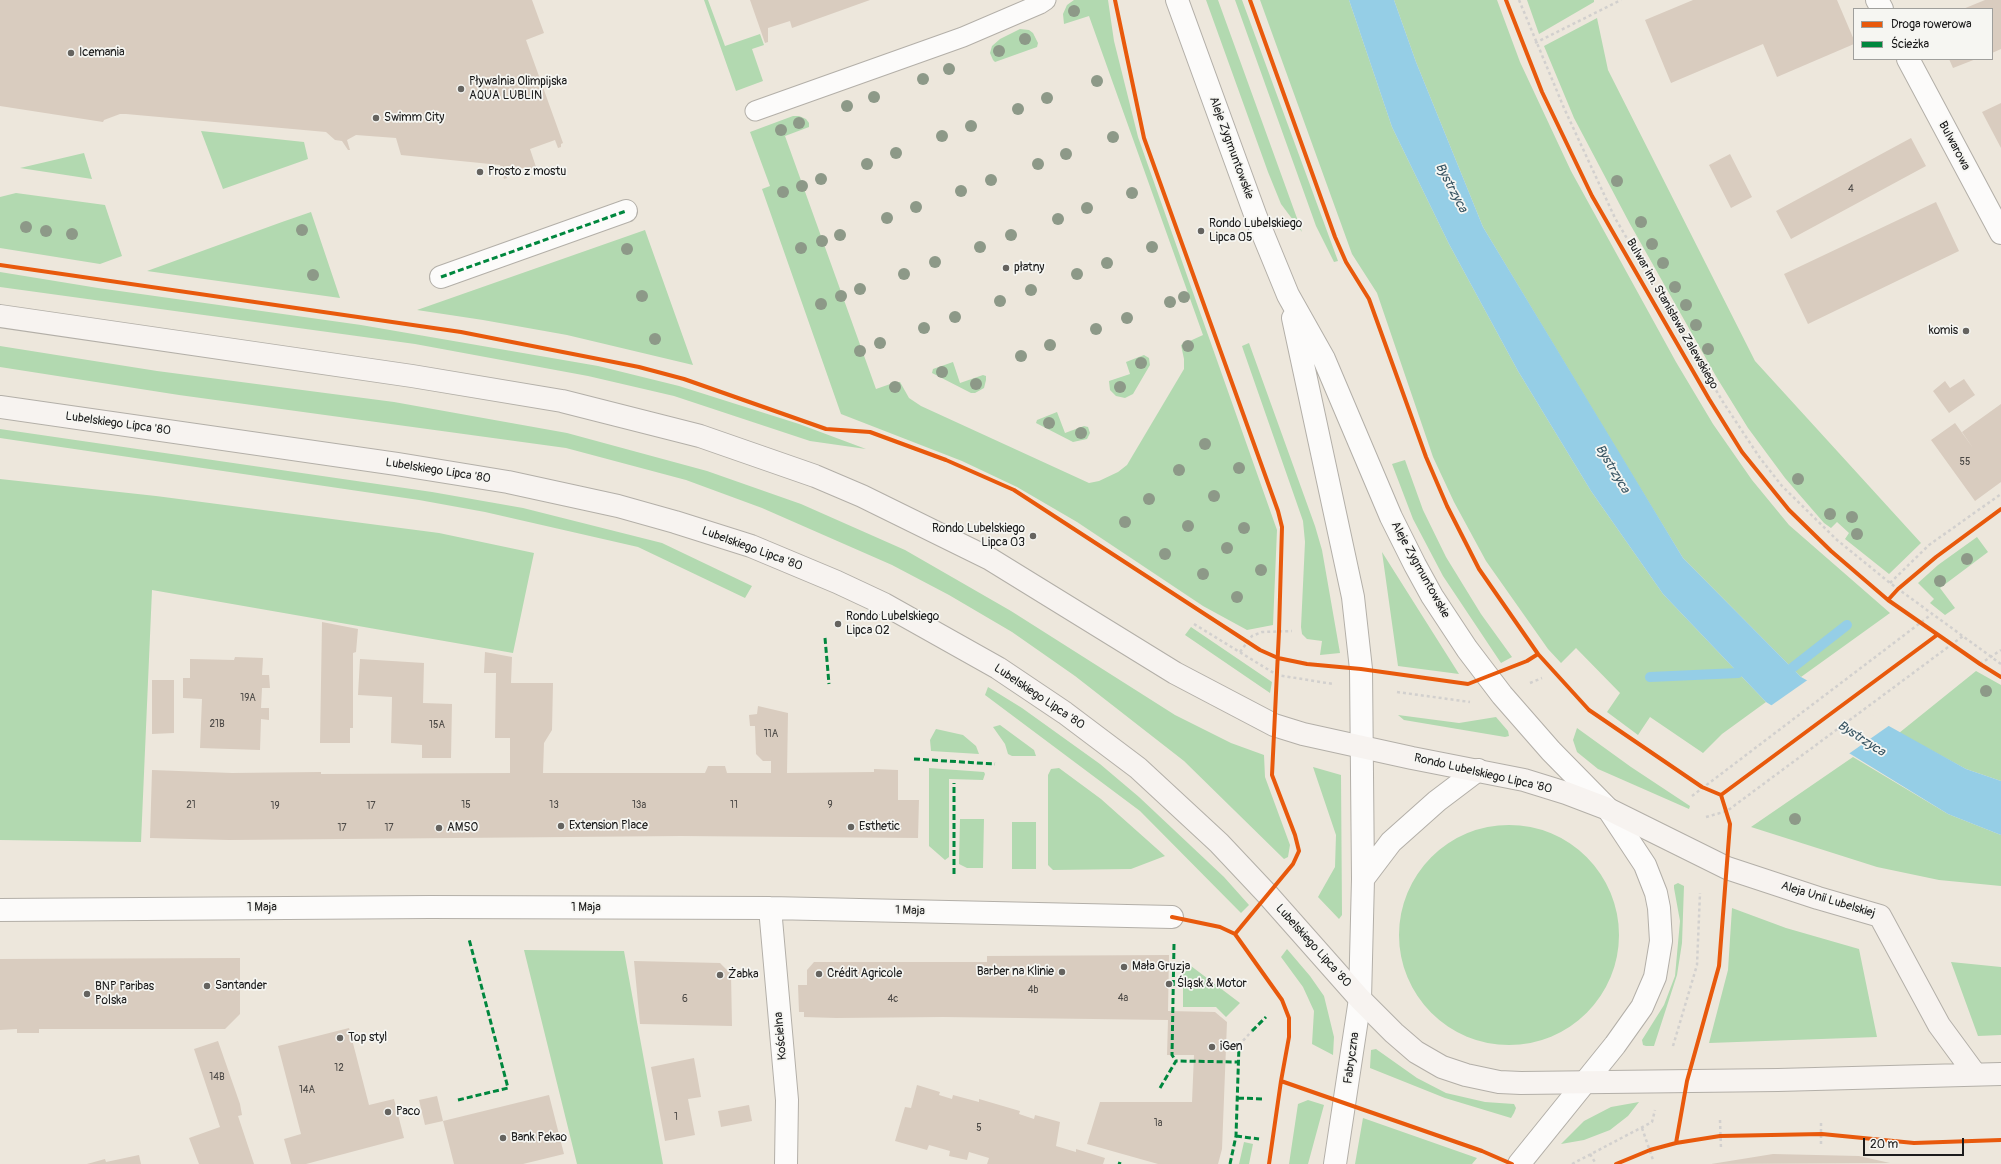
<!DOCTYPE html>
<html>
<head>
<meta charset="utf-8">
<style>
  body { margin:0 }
  #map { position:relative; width:2001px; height:1164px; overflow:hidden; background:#ede7dc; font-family:Pangolin,sans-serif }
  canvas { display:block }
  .legend { position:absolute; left:1853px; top:8px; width:140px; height:52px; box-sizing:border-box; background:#f6f6f2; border:1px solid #9f9f9c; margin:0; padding:5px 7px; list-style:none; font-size:12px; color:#1c1c1c }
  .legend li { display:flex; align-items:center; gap:8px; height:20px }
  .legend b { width:20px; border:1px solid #9f9f9c }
  .scale { position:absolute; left:1863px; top:1138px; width:101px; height:18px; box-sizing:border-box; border:2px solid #1c1c1c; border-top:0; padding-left:5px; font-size:12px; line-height:14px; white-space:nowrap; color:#1c1c1c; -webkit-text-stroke:3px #f6f6f2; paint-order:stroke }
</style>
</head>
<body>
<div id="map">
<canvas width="2001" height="1164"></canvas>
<ul class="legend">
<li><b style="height:5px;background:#e8590c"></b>Droga rowerowa</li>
<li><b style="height:5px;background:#00873e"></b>Ścieżka</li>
</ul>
<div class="scale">20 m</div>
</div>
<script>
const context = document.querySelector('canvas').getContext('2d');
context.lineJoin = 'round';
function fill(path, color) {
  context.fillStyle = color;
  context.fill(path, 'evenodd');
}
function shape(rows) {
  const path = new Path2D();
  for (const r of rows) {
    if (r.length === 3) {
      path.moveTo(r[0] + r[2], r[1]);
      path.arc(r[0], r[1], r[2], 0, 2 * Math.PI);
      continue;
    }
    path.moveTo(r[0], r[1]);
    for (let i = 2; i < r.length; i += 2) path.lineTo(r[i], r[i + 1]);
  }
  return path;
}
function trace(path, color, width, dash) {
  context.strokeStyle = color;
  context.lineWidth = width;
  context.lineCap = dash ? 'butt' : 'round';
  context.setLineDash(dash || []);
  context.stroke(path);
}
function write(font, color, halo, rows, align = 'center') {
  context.font = font + ' Pangolin,sans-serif';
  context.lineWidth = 3.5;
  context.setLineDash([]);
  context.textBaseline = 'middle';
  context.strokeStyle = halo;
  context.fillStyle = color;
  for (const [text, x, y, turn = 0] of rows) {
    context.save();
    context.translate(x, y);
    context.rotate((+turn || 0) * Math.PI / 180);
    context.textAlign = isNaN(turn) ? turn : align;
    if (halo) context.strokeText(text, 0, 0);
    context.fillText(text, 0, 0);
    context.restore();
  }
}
const green = shape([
  [704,0,708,0,725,46,760,34,764,45,752,49,763,81,736,91],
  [1074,0,1108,0,1114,41,1138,137,1277,530,1273,625,1247,630,1203,606,1077,522,1017,487,962,461,841,414,762,189,770,186,750,132,793,116,799,116,806,119,809,123,809,127,785,136,876,389,896,382,900,382,909,398,921,406,1089,483,1099,481,1118,472,1127,465,1184,369,1184,359,1181,345,1203,335,1089,16,1064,24,1063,14,1067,5],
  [1206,0,1218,0,1302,232,1281,204,1268,172],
  [1235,0,1242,0,1338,261,1334,262,1316,226],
  [1260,0,1349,0,1392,127,1449,244,1518,371,1591,491,1663,594,1766,702,1722,734,1703,753,1650,717,1638,735,1607,712,1620,693,1576,648,1561,663,1548,649,1486,561,1454,502,1433,457,1377,293,1352,254],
  [1394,0,1497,0,1520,62,1571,171,1676,362,1713,424,1752,480,1789,525,1890,613,1801,677,1683,558,1623,460,1483,227,1416,62],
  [1527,0,1594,0,1594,2,1539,34],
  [1597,18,1608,70,1755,361,1921,543,1889,574,1845,539,1849,533,1837,522,1831,528,1824,523,1785,478,1748,428,1717,378,1630,224,1574,118,1544,46],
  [1020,29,1029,30,1033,33,1038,43,1037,47,995,62,993,60,990,53,992,46,1000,39],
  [201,131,304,142,308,159,223,189],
  [84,153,92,179,20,168],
  [16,193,105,205,122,256,100,264,0,248,0,197],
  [311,212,340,298,147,271,282,222],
  [645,230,693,365,567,335,483,320,417,310],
  [0,272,98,288,361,325,598,366,679,386,799,424,866,449,810,441,674,396,588,376,415,344,0,287],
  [1249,343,1315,526,1322,550,1340,653,1320,655,1322,641,1307,639,1302,634,1301,627,1305,542,1303,521,1244,352,1242,346],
  [0,346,157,371,394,402,567,433,707,471,801,504,905,550,1011,611,1175,715,1231,743,1264,755,1265,777,1290,845,1288,857,1284,859,1184,761,1075,676,1012,632,949,595,892,565,762,508,686,480,566,448,179,395,0,367],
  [1144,355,1149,358,1150,365,1133,394,1125,398,1116,396,1110,390,1109,381,1130,374,1126,362],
  [953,362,960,383,983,375,986,376,986,380,984,388,975,393,971,393,932,373,933,369],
  [1057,412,1065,433,1084,426,1088,427,1090,433,1087,439,1073,442,1036,423,1037,420],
  [0,429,432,492,523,508,662,543,752,586,745,598,638,547,485,512,419,500,0,438],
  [1405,460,1423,510,1446,557,1481,614,1512,657,1501,663,1443,576,1413,519,1392,464],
  [0,479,156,496,439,533,534,553,513,653,152,590,141,842,0,840],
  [1977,537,1988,552,1940,588,1955,608,1945,615,1930,603,1934,599,1918,583,1938,565],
  [1382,552,1459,674,1398,666],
  [1191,627,1272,682,1270,693,1185,635],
  [1976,671,2001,685,2001,781,1966,769,1899,733],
  [988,687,1022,708,1100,764,1139,797,1224,877,1249,905,1241,913,1140,811,985,695],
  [1398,715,1459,723,1496,717,1508,731,1509,736,1505,737,1404,720],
  [1000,725,1034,750,1036,756,1012,756,1008,754,1005,744,993,727],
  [1577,728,1631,767,1690,806,1689,809,1598,769,1577,752,1573,740],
  [936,729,963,735,976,746,979,754,931,751,930,740],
  [1853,757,1948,814,2001,835,2001,886,1939,880,1877,867,1751,827],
  [1313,767,1341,775,1342,915,1339,919,1318,897,1335,867,1336,835],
  [929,768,984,772,985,774,983,780,949,779,949,857,945,860,929,846],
  [1059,768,1101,799,1165,856,1131,869,1053,870,1048,865,1048,775,1051,769],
  [960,819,984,819,983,868,967,868,959,864],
  [1012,822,1036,822,1036,869,1012,869],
  [1509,935,110],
  [1678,883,1684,886,1682,943,1677,975,1654,1046,1646,1046,1643,1045,1642,1040,1664,1005,1675,976,1680,921,1674,888,1674,885],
  [1732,908,1786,928,1859,949,1877,1037,1709,1043,1728,970],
  [1287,949,1310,976,1324,996,1334,1037,1333,1055,1312,1044,1314,1011,1303,987,1281,957],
  [524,950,624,951,663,1164,577,1164],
  [1951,962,2001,967,2001,1035,1978,1036],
  [1185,965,1191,966,1240,1003,1226,1017,1216,1007,1183,1007,1183,968],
  [1376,1049,1417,1078,1446,1093,1485,1102,1514,1104,1516,1108,1514,1113,1511,1118,1445,1098,1370,1068,1371,1050],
  [1308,1100,1324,1105,1308,1164,1289,1164,1298,1104],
  [1639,1102,1628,1116,1610,1130,1584,1140,1561,1144,1584,1121,1611,1107],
  [1363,1118,1477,1158,1472,1164,1355,1164],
  [1244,1142,1253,1144,1249,1164,1239,1164]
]);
const water = shape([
  [1349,0,1394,0,1416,62,1483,227,1683,558,1801,677,1966,769,2001,781,2001,835,1948,814,1766,702,1663,594,1591,491,1518,371,1449,244,1392,127]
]);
const pier = shape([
  [1809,679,1890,725,1847,755,1769,707]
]);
const stream = shape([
  [1792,668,1847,625],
  [1650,677,1738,673]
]);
const building = shape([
  [0,0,532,0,544,33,526,40,563,143,561,144,561,147,558,148,555,140,530,149,537,170,504,166,507,178,504,179,500,165,401,155,396,138,356,135,347,140,350,150,348,150,342,141,335,140,326,132,126,114,120,114,104,120,103,122,0,106],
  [750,0,870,0,792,28,790,21,768,28,768,42,765,43],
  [1693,0,1837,0,1854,40,1854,44,1777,77,1763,44,1671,83,1645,20],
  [1985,0,2001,0,2001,49,1992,53,1992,9,1963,9],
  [1949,59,1976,59,1953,68],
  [2001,103,2001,148,1982,112],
  [1911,138,1926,166,1791,239,1776,211],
  [1730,154,1752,197,1731,208,1709,165],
  [1936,202,1959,251,1808,324,1784,274],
  [1964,379,1975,395,1949,413,1933,391,1945,381,1950,388],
  [2001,404,2001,482,1975,501,1931,440,1955,423,1973,448,1962,432],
  [322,622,358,629,356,652,353,653,353,728,350,728,350,743,320,743],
  [485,652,512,657,511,683,553,683,552,730,544,743,543,773,705,773,708,766,725,766,727,773,771,773,771,761,763,761,756,754,755,726,750,726,749,715,757,714,758,706,788,713,787,773,874,772,874,769,898,770,898,800,919,800,918,838,681,836,229,840,150,838,152,770,232,773,321,772,321,774,510,773,510,738,495,738,496,673,484,673],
  [235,657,263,658,262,675,269,675,270,688,262,688,261,708,269,708,269,720,261,719,260,750,200,748,202,699,183,698,183,678,190,678,190,659,234,660],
  [360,659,424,663,423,703,452,704,451,758,422,758,422,745,391,743,392,697,358,695],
  [152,680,174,680,174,733,152,734],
  [1169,955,1168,1011,1215,1012,1227,1022,1222,1149,1218,1164,1158,1164,1087,1144,1100,1102,1192,1102,1194,1055,1167,1055,1168,1020,943,1017,836,1018,804,1017,804,1012,799,1012,798,985,807,985,807,970,814,962,987,962,987,956],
  [240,958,240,1014,225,1029,39,1029,39,1033,17,1033,17,1029,0,1030,0,959],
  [634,961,720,963,731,974,732,1026,640,1024],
  [349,1028,369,1105,394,1099,404,1138,306,1164,291,1164,284,1139,301,1134,278,1046],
  [218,1041,240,1104,242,1115,238,1116,254,1164,199,1164,189,1138,220,1127,194,1049],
  [694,1058,701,1097,688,1099,695,1135,665,1141,651,1067],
  [917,1085,940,1092,939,1095,952,1099,953,1095,979,1102,979,1099,1020,1111,1019,1114,1034,1119,1035,1115,1060,1122,1056,1146,1076,1152,1076,1149,1105,1158,1103,1164,987,1164,989,1158,969,1152,967,1160,949,1156,950,1151,929,1145,927,1150,895,1141,905,1107,911,1108],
  [549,1095,564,1154,523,1164,454,1164,443,1121],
  [437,1096,443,1121,425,1125,419,1100],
  [749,1105,752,1121,721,1127,718,1111],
  [1773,1154,1859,1156,1890,1163,1711,1164],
  [139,1155,141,1164,87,1164,105,1159,106,1162]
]);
const path = shape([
  [1519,0,1564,108,1615,218,1723,402,1760,458,1782,486,1837,540,1890,583,2001,664],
  [1535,43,1621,0],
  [1890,583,1929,545,2001,494],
  [1194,624,1277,675,1333,684],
  [1240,652,1252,636,1262,632,1292,631],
  [1980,664,2001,650],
  [1530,683,1542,678],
  [1397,692,1470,702],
  [1692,796,1932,614],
  [1706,817,1727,811,1963,636],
  [1239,1045,1252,1031],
  [1673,1046,1697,965,1700,893],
  [1720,1120,1721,1149],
  [1642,1128,1653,1160],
  [1821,1144,1821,1121],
  [1590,1154,1596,1164],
  [1572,1164,1652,1122,1655,1110]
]);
const service = shape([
  [755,111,963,37,1040,4,1046,0]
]);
const pedestrian = shape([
  [441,277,626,211]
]);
const minor = shape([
  [1877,0,1882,9],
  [1908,59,2001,233],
  [770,908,787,1100,786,1164],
  [0,910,430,907,770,908,1172,917]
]);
const tertiary = shape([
  [1177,0,1256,217,1288,295,1324,359,1391,517,1415,565,1432,596,1467,649,1502,695,1551,751,1608,809,1645,865,1656,893,1659,908,1661,941,1655,977,1642,1007,1615,1045,1519,1164],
  [1293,318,1353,597,1361,669,1363,879,1360,999,1335,1164],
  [1363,879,1391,842,1437,801,1478,770]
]);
const secondary = shape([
  [0,316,412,376,562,401,700,436,815,476,862,496,990,559,1175,673,1274,725,1303,734,1412,758,1524,780,1566,793,1608,809,1727,868,1818,898,1880,916,1939,1025,1975,1074],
  [0,407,397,464,508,482,618,506,675,522,751,546,837,582,884,604,998,668,1065,713,1138,768,1219,843,1267,894,1360,999,1394,1033,1416,1052,1442,1067,1466,1075,1499,1082,1521,1083,1778,1080,2001,1074]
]);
const quiet = shape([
  [441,277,626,211],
  [825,638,829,684],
  [914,759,995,764],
  [954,874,954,783],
  [1174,944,1172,1055,1176,1061],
  [1252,1031,1266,1017],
  [1160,1088,1176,1061,1239,1062],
  [1238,1098,1265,1099],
  [458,1100,508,1088,469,939],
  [1236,1136,1259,1139],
  [1118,1163,1121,1164],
  [1230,1164,1236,1136,1239,1045]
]);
const cycleway = shape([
  [1115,0,1144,138,1278,511,1282,527,1279,631,1272,775,1295,835,1299,851,1293,864,1235,934,1282,1000,1289,1018,1289,1037,1281,1081,1482,1151,1512,1164],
  [1506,0,1542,92,1592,196,1709,399,1742,452,1789,510,1831,551,1888,600,1980,664,2001,677],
  [0,265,461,332,639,367,684,379,826,429,870,432,946,460,1014,490,1260,650,1278,658,1307,664,1361,669,1468,684,1527,661,1538,654,1479,569,1447,506,1426,457,1369,299,1346,262,1335,237,1250,0],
  [1888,600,1898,589,1936,557,2001,509],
  [1538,654,1589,710,1702,787,1721,795,1937,635],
  [1172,917,1220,927,1235,934],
  [1676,1143,1720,1136,1822,1134,1914,1143,2001,1140],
  [1269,1164,1281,1081],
  [1616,1164,1650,1150,1676,1143,1687,1081,1719,966,1730,824,1721,795]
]);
const trees = [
  [1074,11],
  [1025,39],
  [999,51],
  [949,69],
  [923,79],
  [1097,81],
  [874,97],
  [1047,98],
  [847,106],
  [1018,109],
  [799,123],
  [971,126],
  [781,130],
  [942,136],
  [1113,137],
  [896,153],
  [1066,154],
  [867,164],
  [1038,164],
  [821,179],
  [991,180],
  [1617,181],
  [802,186],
  [961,191],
  [783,192],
  [1132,193],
  [916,207],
  [1087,208],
  [887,218],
  [1058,219],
  [1641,222],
  [26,227],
  [302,230],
  [46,231],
  [72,234],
  [840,235],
  [1011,235],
  [822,241],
  [1652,244],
  [980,247],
  [1152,247],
  [801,248],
  [627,249],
  [935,262],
  [1107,263],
  [1663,263],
  [904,274],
  [1077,274],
  [313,275],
  [1675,287],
  [860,289],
  [1031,290],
  [642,296],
  [841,296],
  [1184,297],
  [1000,301],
  [1170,302],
  [821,304],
  [1686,305],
  [955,317],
  [1127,318],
  [1696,325],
  [924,328],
  [1096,329],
  [655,339],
  [880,343],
  [1050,345],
  [1188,346],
  [1708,349],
  [860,351],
  [1021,356],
  [1141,363],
  [942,372],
  [976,384],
  [895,387],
  [1120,387],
  [1049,423],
  [1081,433],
  [1205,444],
  [1239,468],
  [1179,470],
  [1798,479],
  [1214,496],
  [1149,499],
  [1830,514],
  [1852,517],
  [1125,522],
  [1188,526],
  [1244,528],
  [1857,534],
  [1227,548],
  [1165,554],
  [1967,559],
  [1261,570],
  [1203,574],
  [1940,581],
  [1237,597],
  [1986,691],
  [1795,819]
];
const markers = [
  [71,53,4,"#65635f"],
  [461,89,4,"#65635f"],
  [376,118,4,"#65635f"],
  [480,172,4,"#65635f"],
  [1201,231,4,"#65635f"],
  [1006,268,4,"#65635f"],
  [1966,331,4,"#65635f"],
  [1033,536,4,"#65635f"],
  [838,624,4,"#65635f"],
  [561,826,4,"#65635f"],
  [851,827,4,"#65635f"],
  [439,828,4,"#65635f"],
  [1124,967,4,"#65635f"],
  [1062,972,4,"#65635f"],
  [819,974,4,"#65635f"],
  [720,975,4,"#65635f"],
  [1169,984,4,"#65635f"],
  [207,986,4,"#65635f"],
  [87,994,4,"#65635f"],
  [340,1038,4,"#65635f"],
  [1212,1047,4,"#65635f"],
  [388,1112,4,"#65635f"],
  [503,1138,4,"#65635f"]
];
const numberNames = [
  ["4",1851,189],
  ["55",1965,462],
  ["19A",248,698],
  ["21B",217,724],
  ["15A",437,725],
  ["11A",771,734],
  ["21",191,805],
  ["15",466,805],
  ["13",554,805],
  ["13a",639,805],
  ["11",734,805],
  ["9",830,805],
  ["19",275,806],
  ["17",371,806],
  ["17",342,828],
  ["17",389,828],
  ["4b",1033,990],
  ["4a",1123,998],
  ["6",685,999],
  ["4c",893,999],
  ["12",339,1068],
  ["14B",217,1077],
  ["14A",307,1090],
  ["1",676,1117],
  ["1a",1158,1123],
  ["5",979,1128]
];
const poiNames = [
  ["Icemania",79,53],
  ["Pływalnia Olimpijska",469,82],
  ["AQUA LUBLIN",469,96],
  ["Swimm City",384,118],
  ["Prosto z mostu",488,172],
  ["Rondo Lubelskiego",1209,224],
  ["Lipca 05",1209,238],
  ["płatny",1014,268],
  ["komis",1958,331,"right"],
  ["Rondo Lubelskiego",1025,529,"right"],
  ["Lipca 03",1025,543,"right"],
  ["Rondo Lubelskiego",846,617],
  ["Lipca 02",846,631],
  ["Extension Place",569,826],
  ["Esthetic",859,827],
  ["AMSO",447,828],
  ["Mała Gruzja",1132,967],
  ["Barber na Klinie",1054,972,"right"],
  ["Crédit Agricole",827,974],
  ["Żabka",728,975],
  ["Śląsk & Motor",1177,984],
  ["Santander",215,986],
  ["BNP Paribas",95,987],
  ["Polska",95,1001],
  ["Top styl",348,1038],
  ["iGen",1220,1047],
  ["Paco",396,1112],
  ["Bank Pekao",511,1138]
];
const streetNames = [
  ["Bulwarowa",1954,146,62],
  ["Aleje Zygmuntowskie",1231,148,70],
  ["Bulwar im. Stanisława Zalewskiego",1672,314,60],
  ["Lubelskiego Lipca '80",118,424,8],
  ["Lubelskiego Lipca '80",438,471,9],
  ["Lubelskiego Lipca '80",752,549,20],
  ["Aleje Zygmuntowskie",1420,570,61],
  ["Lubelskiego Lipca '80",1039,697,34],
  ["Rondo Lubelskiego Lipca '80",1483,774,13],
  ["Aleja Unii Lubelskiej",1828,900,17],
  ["1 Maja",262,908],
  ["1 Maja",586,908],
  ["1 Maja",910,911,2],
  ["Lubelskiego Lipca '80",1313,946,48],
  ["Kościelna",781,1036,-95],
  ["Fabryczna",1352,1058,-82]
];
const waterNames = [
  ["Bystrzyca",1451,188,62],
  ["Bystrzyca",1612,469,59],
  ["Bystrzyca",1861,739,33]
];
fill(green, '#b2d9b0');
fill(water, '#95cee6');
fill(pier, '#ede7dc');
trace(stream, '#95cee6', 10);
fill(building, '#d9ccbf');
trace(service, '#b3afa8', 21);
trace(pedestrian, '#b3afa8', 24);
trace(minor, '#b3afa8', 24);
trace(tertiary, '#b3afa8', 24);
trace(secondary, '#b3afa8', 24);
trace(path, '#d2d0ce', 2.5, [3, 3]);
trace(service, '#fcfbfa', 19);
trace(pedestrian, '#fcfbfa', 22);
trace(minor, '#fcfbfa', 22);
trace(tertiary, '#fcfbfa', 22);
trace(secondary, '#f7f3f0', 22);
trace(quiet, '#00873e', 3, [6, 3]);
trace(cycleway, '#e8590c', 4);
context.fillStyle = '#8d9988';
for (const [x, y] of trees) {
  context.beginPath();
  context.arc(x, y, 6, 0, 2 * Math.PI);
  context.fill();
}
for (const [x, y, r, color] of markers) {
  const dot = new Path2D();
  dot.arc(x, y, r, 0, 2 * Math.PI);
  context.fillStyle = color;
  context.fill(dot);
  trace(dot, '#f6f6f2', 1.5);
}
write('10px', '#4b4845', null, numberNames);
write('12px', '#1c1c1c', '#f6f6f2', poiNames, 'left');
write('12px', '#1c1c1c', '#f6f6f2', streetNames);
write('italic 13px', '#395664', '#f6f6f2', waterNames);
</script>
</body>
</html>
